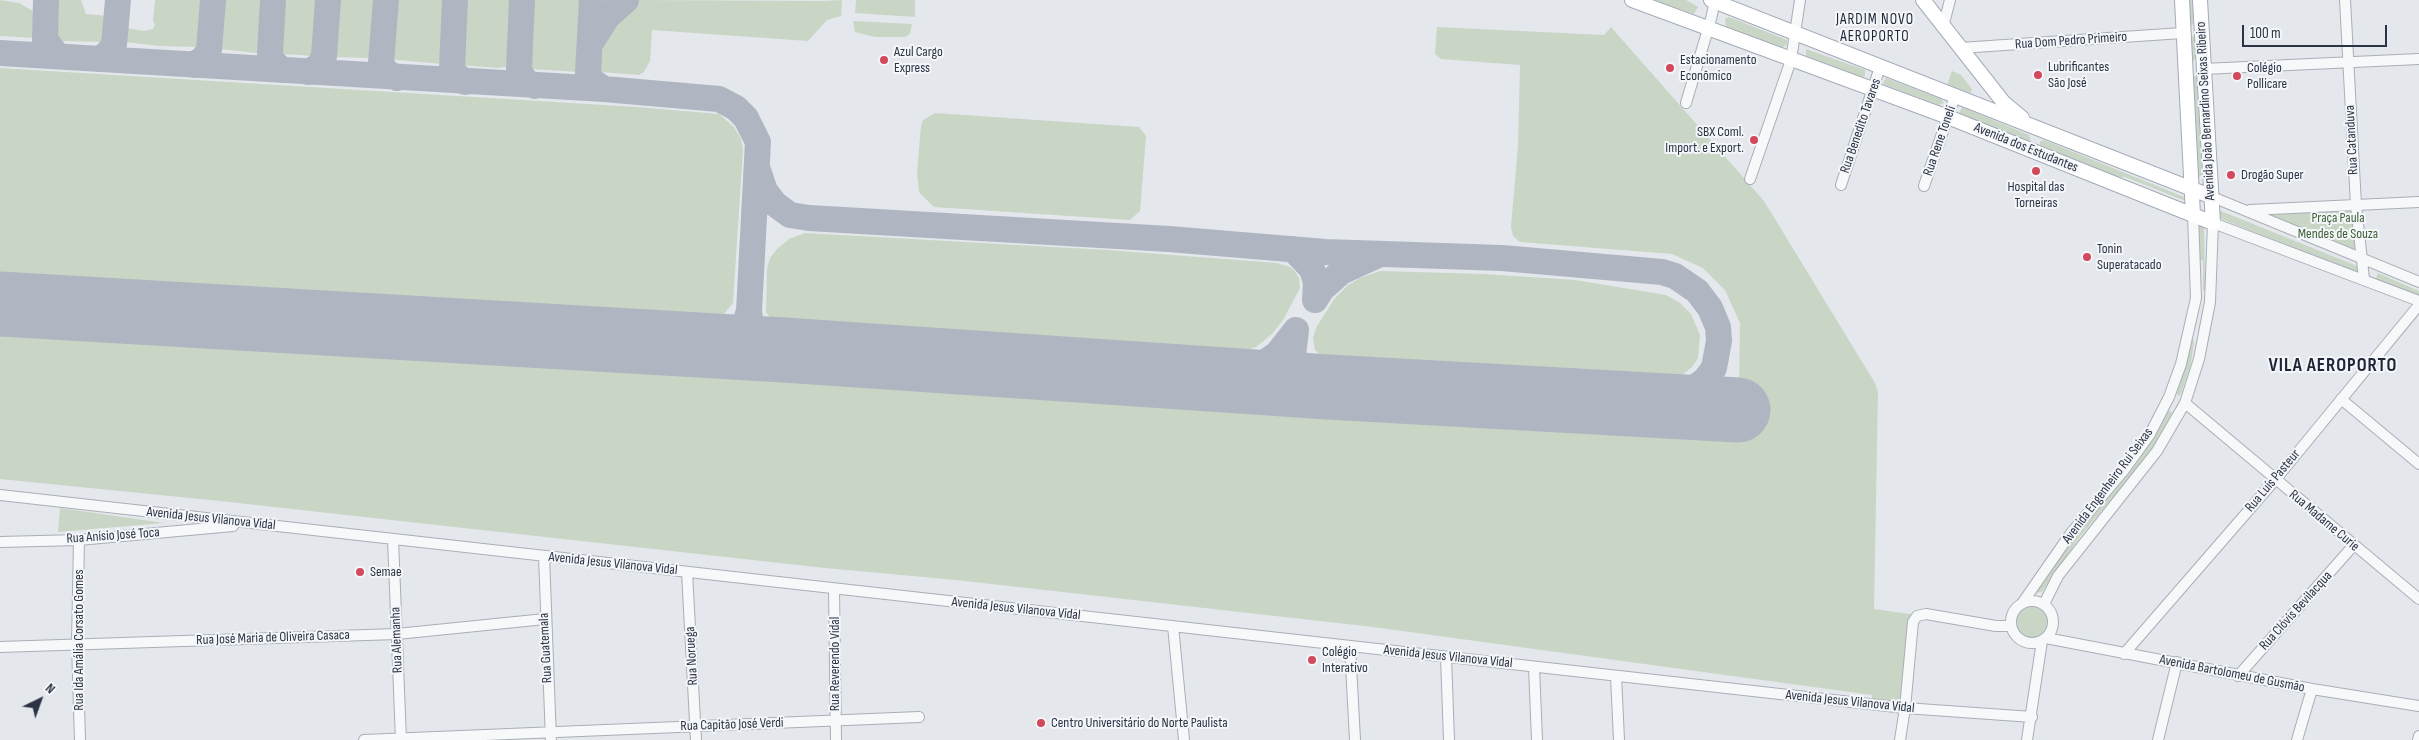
<!DOCTYPE html>
<html>
<head>
<meta charset="utf-8">
<style>
  body { margin:0 }
  #map { position:relative; width:2419px; height:740px; overflow:hidden; background:#e4e7ec; font-family:"Sofia Sans Condensed",sans-serif }
  canvas { display:block }
  .north { position:absolute; left:15px; top:675px; width:50px; height:50px; -webkit-text-stroke:4px #f4f6f9; paint-order:stroke; rotate:42deg; font-size:14px; font-weight:700; line-height:20px; text-align:center; color:#2b3445 }
  .north::after { content:''; display:block; margin:auto; width:18px; height:22px; background:#2b3445; clip-path:polygon(50% 0,100% 100%,50% 72%,0 100%) }
  .scale { position:absolute; left:2242px; top:25px; width:145px; height:22px; box-sizing:border-box; border:2px solid #2b3445; border-top:0; padding-left:6px; font-size:15px; line-height:18px; white-space:nowrap; color:#2b3445; -webkit-text-stroke:4px #f4f6f9; paint-order:stroke }
</style>
</head>
<body>
<div id="map">
<canvas width="2419" height="740"></canvas>
<div class="north">N</div>
<div class="scale">100 m</div>
</div>
<script>
const context = document.querySelector('canvas').getContext('2d');
context.lineJoin = 'round';
function fill(path, color) {
  context.fillStyle = color;
  context.fill(path, 'evenodd');
}
function shape(rows) {
  const path = new Path2D();
  for (const r of rows) {
    if (r.length === 3) {
      path.moveTo(r[0] + r[2], r[1]);
      path.arc(r[0], r[1], r[2], 0, 2 * Math.PI);
      continue;
    }
    path.moveTo(r[0], r[1]);
    for (let i = 2; i < r.length; i += 2) path.lineTo(r[i], r[i + 1]);
  }
  return path;
}
function trace(path, color, width, dash) {
  context.strokeStyle = color;
  context.lineWidth = width;
  context.lineCap = dash ? 'butt' : 'round';
  context.setLineDash(dash || []);
  context.stroke(path);
}
function write(font, color, halo, rows, align = 'center') {
  context.font = font + ' "Sofia Sans Condensed",sans-serif';
  context.lineWidth = 4;
  context.setLineDash([]);
  context.textBaseline = 'middle';
  context.strokeStyle = halo;
  context.fillStyle = color;
  for (const [text, x, y, turn = 0] of rows) {
    context.save();
    context.translate(x, y);
    context.rotate((+turn || 0) * Math.PI / 180);
    context.textAlign = isNaN(turn) ? turn : align;
    if (halo) context.strokeText(text, 0, 0);
    context.fillText(text, 0, 0);
    context.restore();
  }
}
const green = shape([
  [0,0,19,3,40,15,38,34,35,38,0,36],
  [52,0,81,0,86,14,109,16,109,37,106,42,58,41,53,37,51,22],
  [155,0,207,0,201,45,197,47,158,46,126,42,124,37,126,28,144,31,153,29,155,25,153,20],
  [219,0,267,0,265,46,261,51,256,53,220,49,216,46],
  [279,0,322,0,319,52,315,56,281,54,278,51,276,47],
  [336,0,379,0,375,55,372,58,335,57,332,54],
  [390,0,444,0,447,10,445,61,441,64,389,59,387,54],
  [464,0,517,0,515,45,512,66,498,68,460,65,457,62,459,11],
  [527,0,587,0,584,63,579,72,529,69,525,65],
  [597,0,616,0,616,1,601,12,597,9],
  [638,0,824,1,842,0,841,16,827,20,808,41,652,30,650,61,644,72,639,75,600,72,595,66,599,38,610,23],
  [856,0,915,0,915,17,855,13],
  [1651,0,1686,0,1698,7,1694,14],
  [2186,0,2194,0,2196,22,2189,27],
  [1729,17,1787,40,1787,44,1782,48,1726,27,1725,19],
  [853,21,912,24,910,34,905,37,875,37,855,32],
  [1437,27,1604,35,1611,27,1764,201,1875,383,1878,392,1874,609,1916,615,1905,708,1872,703,1872,695,1373,627,956,580,825,568,220,501,0,479,0,331,1053,392,1281,411,1735,435,1741,429,1742,398,1739,395,1740,323,1725,290,1703,268,1672,254,1520,242,1513,236,1511,227,1518,146,1520,65,1441,59,1435,54],
  [2190,36,2195,37,2196,58,2193,61,2191,61],
  [1806,49,1865,70,1865,76,1862,77,1806,56],
  [0,68,637,107,719,114,734,127,741,139,743,150,733,303,723,315,708,322,0,282],
  [1952,71,1961,75,1972,89,1971,93,1947,86],
  [2191,75,2197,77,2202,175,2199,177,2197,176],
  [1886,78,1941,99,1944,103,1939,105,1885,85,1883,83],
  [1962,107,2029,135,2031,140,2028,141,1959,114],
  [935,113,1139,127,1146,136,1140,211,1130,220,934,207,919,192,917,173,921,126,923,120],
  [2044,140,2189,199,2188,202,2125,177,2116,178,2040,147,2040,141],
  [2216,209,2357,266,2358,270,2354,272,2219,218],
  [2352,209,2355,250,2264,213],
  [2196,222,2204,224,2205,290,2203,290,2203,261,2199,259],
  [805,233,1107,250,1277,263,1290,267,1294,270,1299,278,1300,288,1283,320,1272,334,1256,347,1228,356,1073,342,783,326,772,320,766,312,767,269,770,258,777,249,789,239],
  [1380,271,1484,274,1575,280,1666,295,1680,303,1691,314,1700,335,1698,358,1692,367,1681,376,1662,380,1327,361,1315,350,1313,337,1317,326,1335,298,1348,285,1360,278],
  [2378,273,2419,291,2419,298,2375,280],
  [2190,339,2193,339,2194,342,2191,363,2181,394,2178,396,2177,394],
  [2168,409,2172,413,2151,451,2079,538,2042,592,2036,593,2034,590],
  [60,508,164,523,58,532],
  [2031,622,19]
]);
const taxiway = shape([
  [46,0,45,40,58,56],
  [273,0,270,53,272,61,282,70],
  [386,0,381,63,386,72,397,78],
  [455,0,452,68,455,74,465,82],
  [522,0,519,70,525,81,535,86],
  [592,0,588,73,592,81,604,89],
  [592,41,607,17,626,0],
  [0,53,604,89,719,99,736,108,746,118,758,142,749,311],
  [98,59,106,55,114,45,118,0],
  [193,65,203,59,209,50,213,0],
  [308,72,319,66,324,56,328,0],
  [758,170,765,191,775,204,790,215,809,218,1169,239,1325,252,1502,258,1662,272,1675,276,1697,291,1710,308,1718,327,1719,341,1714,368,1705,380,1683,396,1665,404],
  [1293,249,1312,269,1316,283,1315,300,1322,289,1341,272,1376,256],
  [709,346,720,345,734,338,744,326,749,311,751,325,758,337,773,347,784,350],
  [1210,379,1238,376,1257,368,1277,354,1296,330,1293,355,1296,364,1308,378,1328,387]
]);
const runway = shape([
  [0,304,784,350,1328,387,1738,410]
]);
const minor = shape([
  [2345,0,2356,205,2364,279],
  [1943,27,1950,0],
  [1960,48,2182,33],
  [2203,69,2419,59],
  [1686,103,1711,19,1715,0],
  [1750,179,1791,60,1800,0],
  [1841,185,1880,67],
  [1924,186,1955,96],
  [2210,196,2419,282],
  [2250,210,2419,202],
  [2341,399,2419,464],
  [2185,403,2419,599],
  [0,495,1905,708,2032,717],
  [393,539,401,740],
  [79,540,77,644,80,740],
  [0,542,79,540,233,526],
  [544,556,551,740],
  [687,572,696,740],
  [834,589,836,740],
  [2032,622,21],
  [2023,602,2071,533,2124,470,2150,434,2169,397,2181,364,2196,298,2193,215],
  [2044,604,2058,576,2157,451,2185,403,2199,359,2210,302,2213,223,2419,301],
  [1173,626,1184,740],
  [2046,638,2312,689,2419,706],
  [1350,646,1355,740],
  [0,647,397,634,545,619],
  [2124,654,2275,480,2419,305],
  [1446,657,1449,740],
  [1534,667,1537,740],
  [1616,676,1619,740],
  [2238,676,2353,546],
  [364,740,919,717],
  [1900,740,1905,708,1913,622,1917,616,1926,614,1996,626,2010,626],
  [2027,740,2042,641],
  [2158,740,2177,662],
  [2297,740,2312,689],
  [2418,740,2419,736]
]);
const major = shape([
  [1632,0,1948,117,2213,223,2200,0],
  [1711,0,2210,196],
  [1923,0,2004,103,2022,118],
  [2182,0,2193,215]
]);
const markers = [
  [884,60,5,"#d1495b"],
  [1670,68,5,"#d1495b"],
  [2038,75,5,"#d1495b"],
  [2237,76,5,"#d1495b"],
  [1754,140,5,"#d1495b"],
  [2036,171,5,"#d1495b"],
  [2231,175,5,"#d1495b"],
  [2087,257,5,"#d1495b"],
  [360,572,5,"#d1495b"],
  [1312,660,5,"#d1495b"],
  [1041,723,5,"#d1495b"]
];
const streetNames = [
  ["Rua Dom Pedro Primeiro",2071,41,-4],
  ["Avenida João Bernardino Seixas Ribeiro",2206,111,-93],
  ["Rua Benedito Tavares",1861,126,-71],
  ["Rua Catanduva",2352,140,-93],
  ["Rua Rene Toneli",1940,141,-71],
  ["Avenida dos Estudantes",2026,148,22],
  ["Rua Luís Pasteur",2273,481,-50],
  ["Avenida Engenheiro Rui Seixas",2108,486,-53],
  ["Avenida Jesus Vilanova Vidal",211,519,6],
  ["Rua Madame Curie",2324,521,40],
  ["Rua Anísio José Toca",113,536,-4],
  ["Avenida Jesus Vilanova Vidal",613,564,6],
  ["Avenida Jesus Vilanova Vidal",1016,609,6],
  ["Rua Clóvis Bevilacqua",2296,611,-48],
  ["Rua José Maria de Oliveira Casaca",273,638,-2],
  ["Rua Ida Amália Corsato Gomes",79,640,-90],
  ["Rua Alemanha",397,640,-92],
  ["Rua Guatemala",546,648,-93],
  ["Rua Noruega",692,656,-93],
  ["Avenida Jesus Vilanova Vidal",1448,657,6],
  ["Rua Reverendo Vidal",835,664,-90],
  ["Avenida Bartolomeu de Gusmão",2232,674,11],
  ["Avenida Jesus Vilanova Vidal",1850,702,6],
  ["Rua Capitão José Verdi",732,725,-2]
];
const poiNames = [
  ["Azul Cargo",894,52],
  ["Express",894,68],
  ["Estacionamento",1680,60],
  ["Econômico",1680,76],
  ["Lubrificantes",2048,67],
  ["São José",2048,83],
  ["Colégio",2247,68],
  ["Pollicare",2247,84],
  ["SBX Coml.",1744,132,"right"],
  ["Import. e Export.",1744,148,"right"],
  ["Drogão Super",2241,175],
  ["Hospital das",2036,187,"center"],
  ["Torneiras",2036,203,"center"],
  ["Tonin",2097,249],
  ["Superatacado",2097,265],
  ["Semae",370,572],
  ["Colégio",1322,652],
  ["Interativo",1322,668],
  ["Centro Universitário do Norte Paulista",1051,723]
];
const parkNames = [
  ["Praça Paula",2338,218],
  ["Mendes de Souza",2338,234]
];
const neighbourhoodNames = [
  ["JARDIM NOVO",1875,20],
  ["AEROPORTO",1875,37]
];
const districtNames = [
  ["VILA AEROPORTO",2333,366]
];
fill(green, '#c9d6c5');
trace(taxiway, '#b0b6c1', 26);
trace(runway, '#b0b6c1', 65);
trace(minor, '#a9aeb7', 12);
trace(major, '#a3abb8', 16);
trace(minor, '#f7f8fa', 10);
trace(major, '#fff', 14);
for (const [x, y, r, color] of markers) {
  const dot = new Path2D();
  dot.arc(x, y, r, 0, 2 * Math.PI);
  context.fillStyle = color;
  context.fill(dot);
  trace(dot, '#f4f6f9', 2);
}
write('14px', '#2b3445', '#f4f6f9', streetNames);
write('14px', '#2b3445', '#f4f6f9', poiNames, 'left');
write('14px', '#3f6138', '#f4f6f9', parkNames);
context.letterSpacing = '1px';
write('15px', '#1d2536', '#f4f6f9', neighbourhoodNames);
context.letterSpacing = '0px';
context.letterSpacing = '1px';
write('bold 19px', '#1d2536', '#f4f6f9', districtNames);
context.letterSpacing = '0px';
</script>
</body>
</html>
